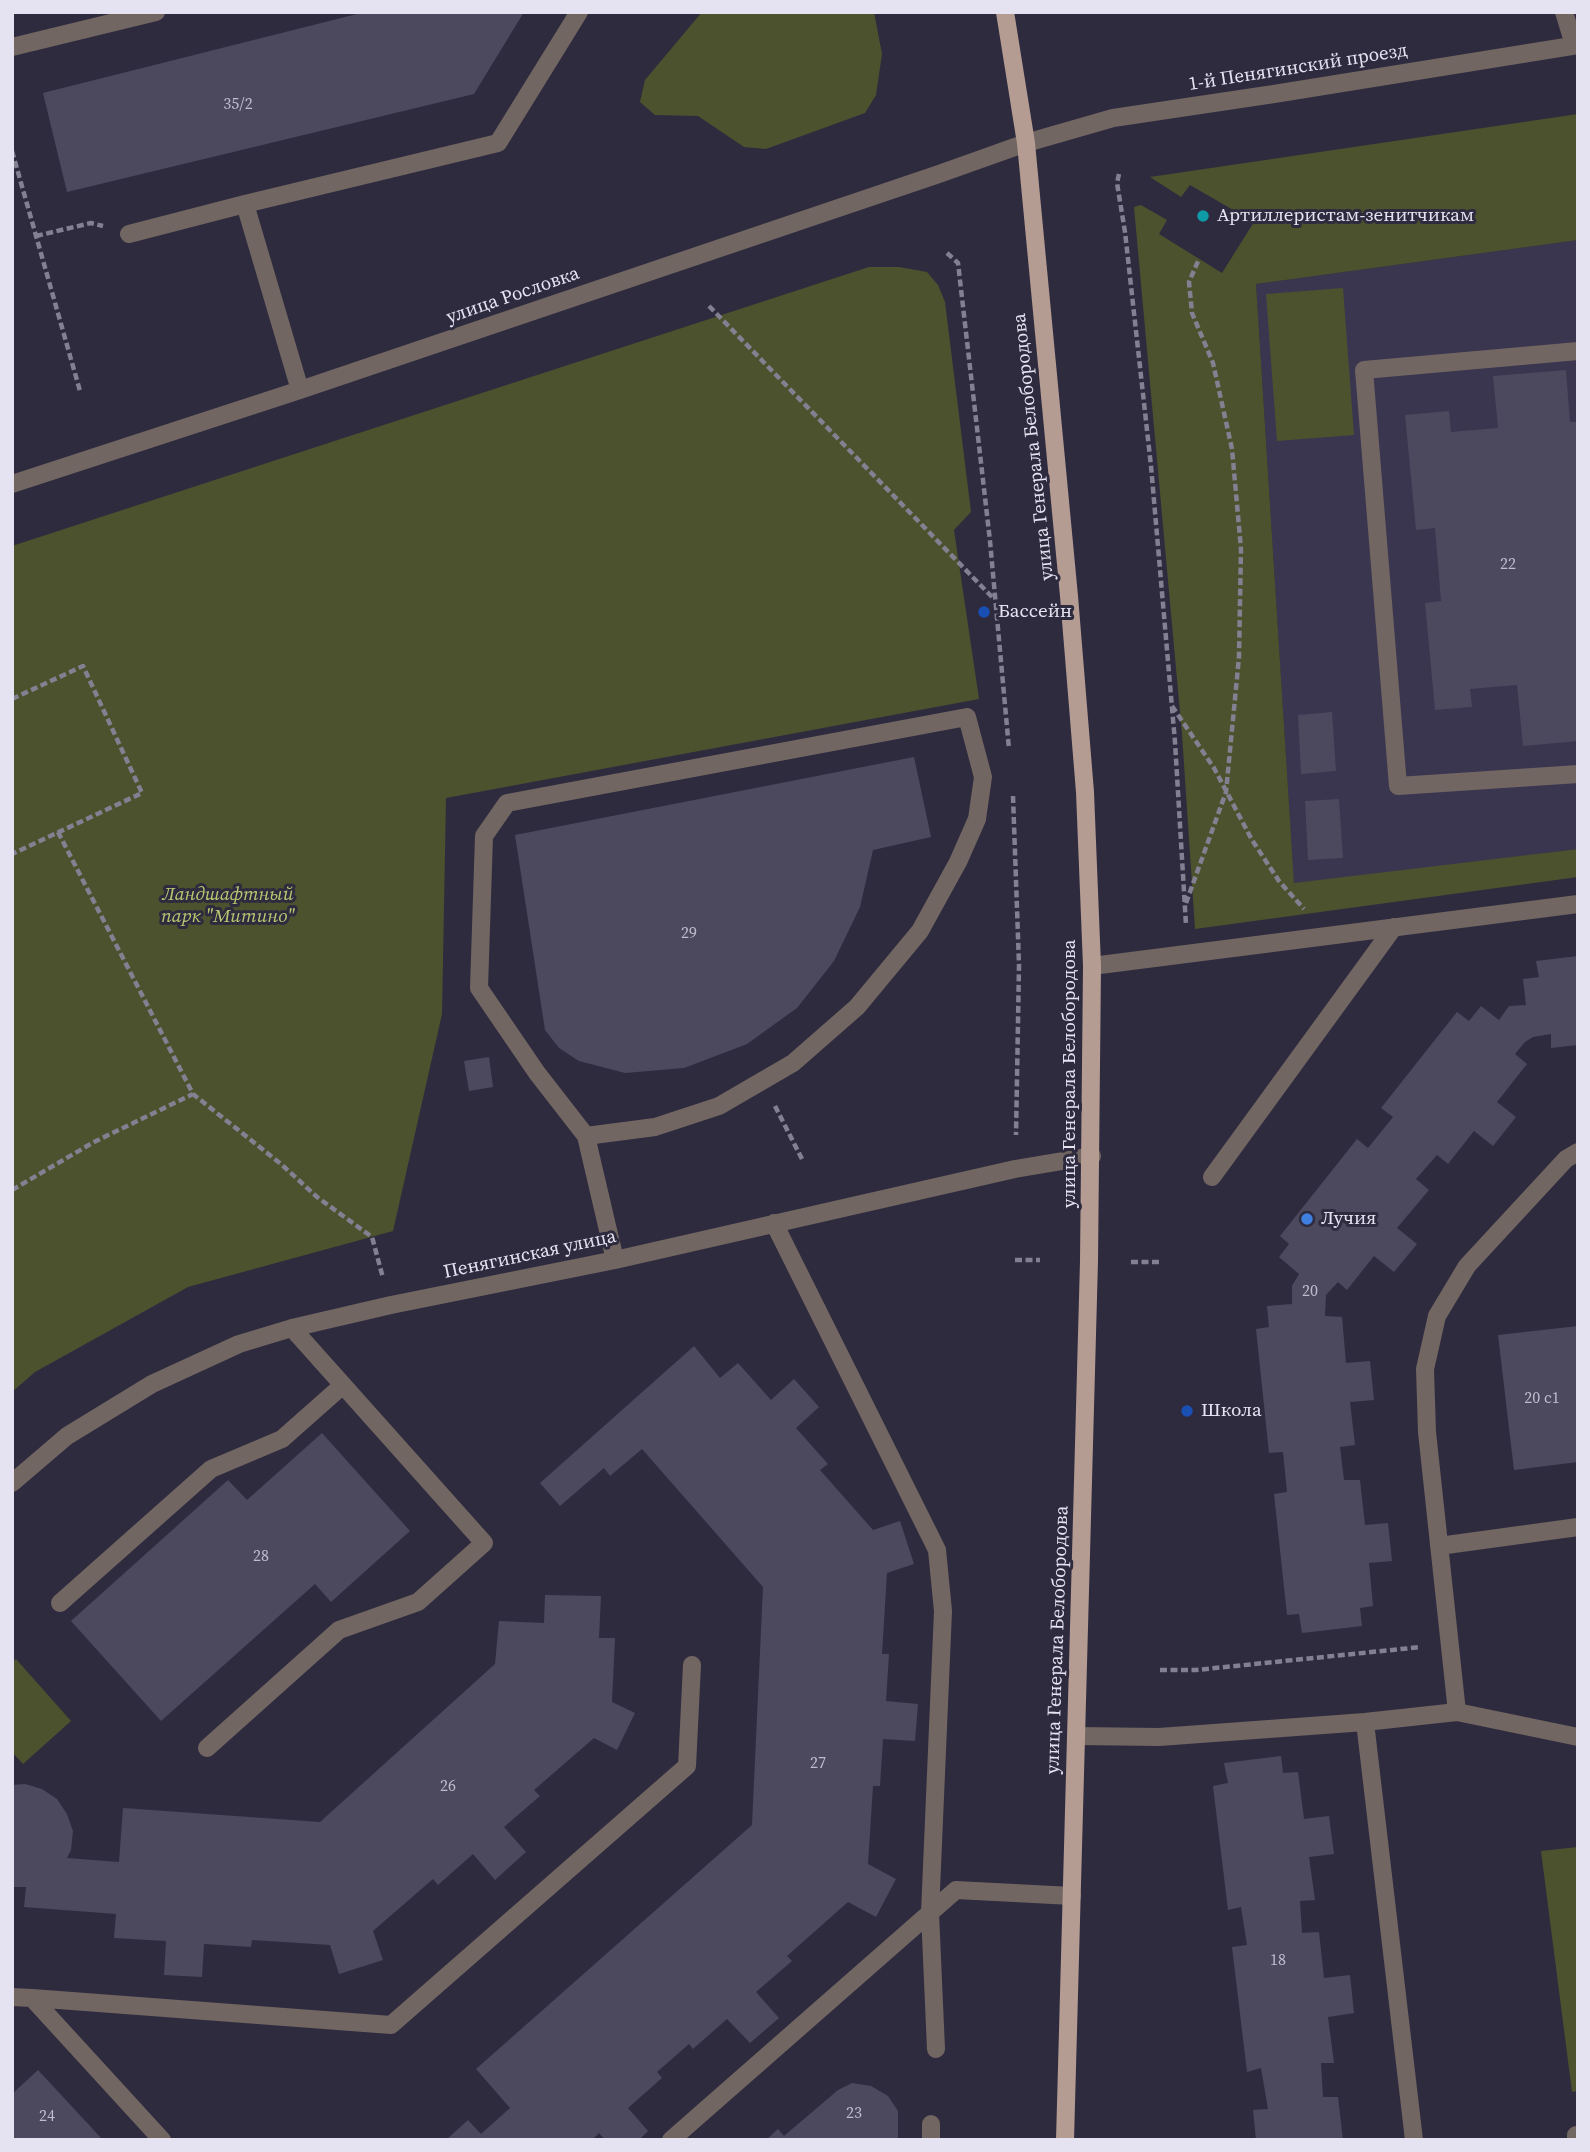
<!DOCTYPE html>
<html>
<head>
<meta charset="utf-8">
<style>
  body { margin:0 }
  #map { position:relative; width:1590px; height:2152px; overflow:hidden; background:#2f2b3f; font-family:"Source Serif 4",serif }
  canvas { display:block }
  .frame { position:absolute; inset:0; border:14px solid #e5e3f1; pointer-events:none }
</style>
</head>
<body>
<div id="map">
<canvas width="1590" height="2152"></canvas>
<div class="frame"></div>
</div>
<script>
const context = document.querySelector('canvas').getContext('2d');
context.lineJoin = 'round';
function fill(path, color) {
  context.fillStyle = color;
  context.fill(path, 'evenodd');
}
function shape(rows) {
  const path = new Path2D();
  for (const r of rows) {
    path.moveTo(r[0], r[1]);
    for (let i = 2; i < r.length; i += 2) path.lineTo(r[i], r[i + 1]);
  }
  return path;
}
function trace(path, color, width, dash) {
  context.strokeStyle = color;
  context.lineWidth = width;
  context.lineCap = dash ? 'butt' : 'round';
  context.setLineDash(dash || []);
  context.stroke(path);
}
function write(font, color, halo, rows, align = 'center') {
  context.font = font + ' "Source Serif 4",serif';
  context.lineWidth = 6;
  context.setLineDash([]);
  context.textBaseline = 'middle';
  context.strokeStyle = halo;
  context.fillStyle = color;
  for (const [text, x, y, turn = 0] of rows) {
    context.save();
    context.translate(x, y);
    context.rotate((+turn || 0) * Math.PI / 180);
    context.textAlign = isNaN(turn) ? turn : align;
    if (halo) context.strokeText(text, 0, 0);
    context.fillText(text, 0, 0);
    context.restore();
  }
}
const built = shape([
  [1578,240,1578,849,1294,884,1256,284]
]);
const green = shape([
  [702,12,874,12,882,54,876,95,865,113,766,149,744,147,698,116,655,115,640,102,645,80],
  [1578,114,1578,240,1256,284,1294,883,1578,849,1578,877,1195,929,1182,734,1134,207,1141,205,1167,220,1159,234,1222,273,1254,222,1190,185,1181,197,1150,177],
  [869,267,899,267,927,272,938,285,945,302,971,512,954,530,979,699,446,798,442,1014,393,1231,188,1287,35,1372,12,1392,12,546],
  [1343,288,1354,435,1277,441,1266,294],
  [16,1659,71,1721,23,1764,12,1752,12,1662],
  [1578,1847,1578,2091,1572,2092,1541,1851]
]);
const building = shape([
  [365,12,524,12,474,94,67,192,43,93],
  [1566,370,1570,422,1578,422,1578,741,1523,746,1517,685,1470,689,1472,707,1435,710,1425,603,1441,601,1435,528,1416,530,1405,415,1449,411,1451,432,1498,428,1493,376],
  [1332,712,1336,771,1301,774,1298,715],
  [914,757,931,837,873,850,860,907,834,961,797,1008,747,1044,684,1068,625,1073,579,1061,559,1048,545,1030,515,835],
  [1339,799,1343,858,1308,860,1305,801],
  [1578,956,1578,1045,1551,1048,1551,1034,1533,1037,1525,1042,1515,1054,1527,1064,1497,1102,1516,1117,1493,1146,1474,1131,1448,1164,1437,1155,1416,1179,1429,1190,1397,1228,1417,1244,1394,1272,1374,1256,1347,1290,1338,1282,1326,1295,1325,1316,1342,1317,1346,1363,1370,1361,1374,1400,1350,1402,1355,1445,1340,1447,1344,1480,1360,1480,1365,1525,1388,1523,1392,1561,1369,1563,1373,1606,1360,1608,1362,1626,1302,1633,1299,1614,1287,1615,1274,1494,1287,1492,1283,1452,1269,1453,1256,1329,1269,1327,1267,1306,1292,1304,1292,1286,1299,1274,1279,1257,1289,1244,1280,1236,1357,1139,1368,1148,1393,1117,1381,1108,1457,1012,1469,1021,1481,1006,1499,1020,1509,1006,1526,1005,1523,979,1539,977,1536,961],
  [489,1057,493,1087,469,1091,464,1061],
  [1578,1326,1578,1462,1514,1470,1498,1335],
  [694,1346,720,1378,738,1363,771,1400,794,1379,819,1407,796,1428,828,1464,820,1470,873,1530,900,1521,914,1564,887,1573,882,1654,889,1654,886,1701,918,1704,915,1741,883,1739,880,1786,873,1786,868,1864,896,1879,876,1917,848,1902,787,1956,792,1961,756,1992,779,2018,750,2043,727,2019,693,2049,689,2044,657,2072,662,2078,628,2108,648,2131,639,2140,605,2140,599,2133,592,2140,446,2140,468,2120,481,2134,510,2108,476,2069,752,1825,763,1587,642,1449,610,1476,604,1468,560,1506,540,1483],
  [322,1433,410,1531,331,1602,315,1584,161,1721,71,1621,228,1480,247,1500],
  [545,1595,601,1596,599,1638,615,1638,612,1702,635,1713,617,1750,594,1738,534,1790,540,1796,504,1827,526,1852,495,1880,473,1854,438,1885,433,1879,373,1931,383,1960,339,1974,330,1945,252,1940,251,1947,204,1944,202,1977,164,1975,166,1941,114,1938,116,1914,24,1907,26,1887,12,1887,12,1785,25,1784,42,1789,57,1799,67,1814,73,1831,71,1850,67,1858,119,1862,123,1808,320,1822,495,1664,499,1621,544,1623],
  [1281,1756,1283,1773,1298,1772,1304,1819,1329,1816,1334,1854,1309,1857,1315,1900,1300,1901,1302,1933,1319,1932,1324,1978,1350,1975,1354,2013,1328,2017,1334,2063,1321,2063,1323,2097,1338,2097,1343,2140,1256,2140,1253,2110,1268,2109,1261,2068,1247,2072,1232,1947,1247,1945,1241,1907,1228,1910,1213,1786,1228,1783,1224,1763],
  [38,2070,103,2140,12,2140,12,2094],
  [852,2083,871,2086,888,2096,898,2111,898,2140,766,2140,778,2129,784,2136,838,2090]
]);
const path = shape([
  [12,151,80,391],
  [1119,174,1117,183,1125,232,1151,466,1175,742,1186,925],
  [36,236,91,223,103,226],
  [947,253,958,263,990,541,1009,749],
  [709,306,994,599],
  [12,699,83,666,142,793,12,854],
  [1172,706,1214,768,1252,840,1279,881,1304,909],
  [1013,796,1019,965,1016,1135],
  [58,832,193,1094,281,1164,317,1197,372,1237,383,1278],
  [1186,903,1226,792,1239,657,1241,549,1232,449,1213,363,1192,313,1189,282,1199,259],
  [775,1106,803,1161],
  [12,1190,94,1142,193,1094],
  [1015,1260,1040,1260],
  [1131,1262,1162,1262],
  [1160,1670,1196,1670,1421,1647]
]);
const minor = shape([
  [1564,12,1574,45],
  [12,47,156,12],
  [245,204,498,143,579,12],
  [129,234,245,204,300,390],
  [1578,351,1364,370,1398,786,1578,774],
  [12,484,300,390,939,174,1026,143,1113,118,1274,94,1578,45],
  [1092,966,1578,904],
  [586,1136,655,1127,719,1106,793,1063,857,1007,920,931,958,862,977,819,983,777,967,717,507,803,484,836,479,988,537,1073,586,1136,615,1260],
  [1212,1177,1394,927],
  [774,1223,937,1550,943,1611,930,1913,936,2049],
  [12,1483,67,1436,152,1384,239,1344,292,1328,391,1305,615,1260,1015,1169,1092,1156],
  [1439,1546,1578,1527],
  [60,1603,211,1469,282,1439,343,1385],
  [1457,1712,1427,1432,1425,1369,1437,1316,1467,1266,1566,1159,1578,1152],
  [1365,1722,1414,2140],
  [1077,1736,1159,1737,1365,1722,1457,1712,1578,1737],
  [207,1748,339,1630,418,1602,484,1543,292,1328],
  [12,1997,32,1998,162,2140],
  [32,1998,391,2025,687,1766,692,1665],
  [671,2140,956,1890,1072,1896],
  [931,2140,931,2124],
  [1576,2140,1576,2135,1578,2135]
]);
const major = shape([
  [1005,12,1026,143,1069,596,1085,792,1092,966,1089,1261,1065,2140]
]);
const markers = [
  [1203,216,7,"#0f9aa8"],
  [984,612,7,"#1a4fb4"],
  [1307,1219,7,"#3f7fe0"],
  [1187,1411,7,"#1a4fb4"]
];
const numberNames = [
  ["35/2",238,105],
  ["22",1508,565],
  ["29",689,934],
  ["20",1310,1292],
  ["20 с1",1542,1399],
  ["28",261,1557],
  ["27",818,1764],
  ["26",448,1787],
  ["18",1278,1961],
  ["23",854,2114],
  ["24",47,2117]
];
const streetNames = [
  ["1-й Пенягинский проезд",1298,68,-9],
  ["улица Рословка",513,296,-19],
  ["улица Генерала Белобородова",1034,447,-96],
  ["улица Генерала Белобородова",1070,1074,-90],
  ["Пенягинская улица",530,1255,-12],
  ["улица Генерала Белобородова",1058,1640,-88]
];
const poiNames = [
  ["Артиллеристам-зенитчикам",1217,216],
  ["Бассейн",998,612],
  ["Лучия",1321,1219],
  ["Школа",1201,1411]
];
const parkNames = [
  ["Ландшафтный",228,895],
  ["парк \"Митино\"",228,917]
];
fill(built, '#3b3650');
fill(green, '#4c522d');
fill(building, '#4c485e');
trace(path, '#838092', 4.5, [7, 3.5]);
trace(minor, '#716661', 18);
trace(major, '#b49c93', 18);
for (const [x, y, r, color] of markers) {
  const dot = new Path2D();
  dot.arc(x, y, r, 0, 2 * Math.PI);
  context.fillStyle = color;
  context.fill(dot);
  trace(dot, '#2f2b3f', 2.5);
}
write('16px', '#bfbccc', null, numberNames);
write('19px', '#e5e3f1', '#2f2b3f', streetNames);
write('19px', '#e5e3f1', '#2f2b3f', poiNames, 'left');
write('italic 19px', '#bac770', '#2f2b3f', parkNames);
</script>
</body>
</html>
